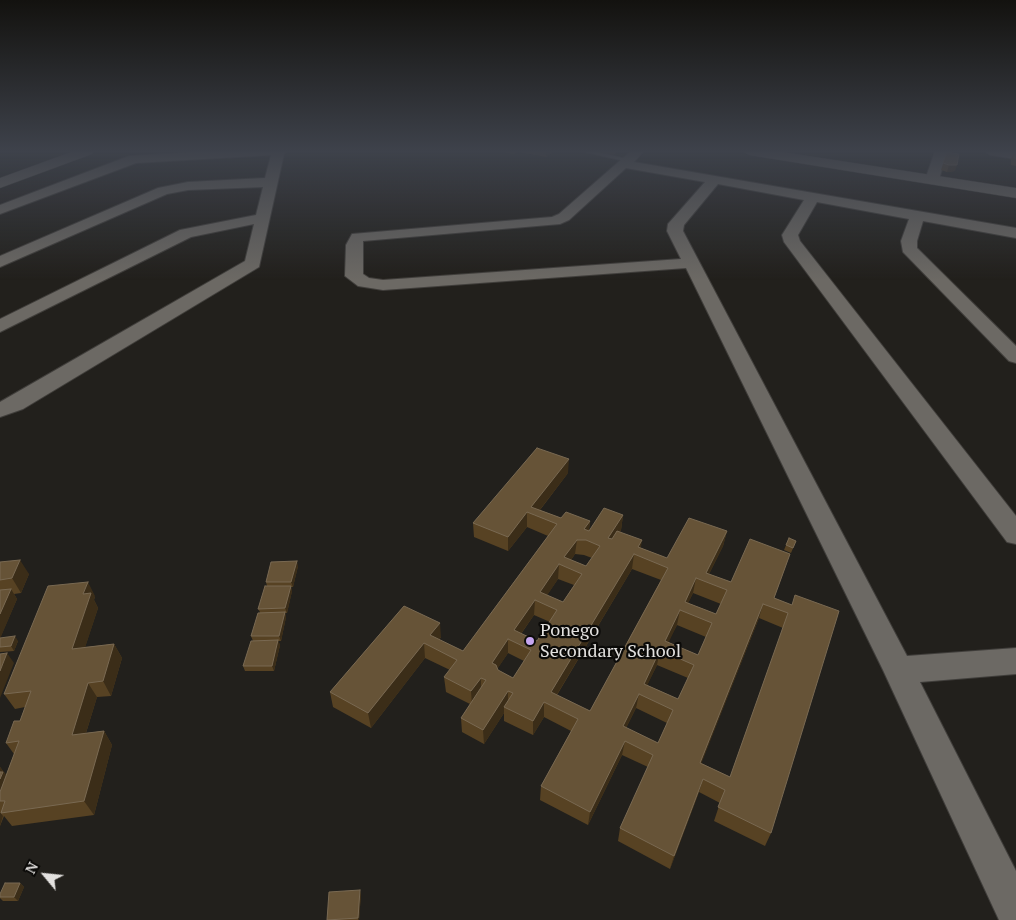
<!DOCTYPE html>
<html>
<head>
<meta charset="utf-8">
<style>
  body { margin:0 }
  #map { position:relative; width:1016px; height:920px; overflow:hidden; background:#22201c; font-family:"PT Serif",serif }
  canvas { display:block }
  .north { position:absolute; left:20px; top:850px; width:50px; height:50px; -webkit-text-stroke:4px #0b0a08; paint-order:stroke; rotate:298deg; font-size:14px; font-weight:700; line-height:20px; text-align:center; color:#e3e1df }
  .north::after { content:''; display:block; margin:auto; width:18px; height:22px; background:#e3e1df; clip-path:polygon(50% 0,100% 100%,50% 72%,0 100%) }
</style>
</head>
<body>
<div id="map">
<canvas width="1016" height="920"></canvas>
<div class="north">N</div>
</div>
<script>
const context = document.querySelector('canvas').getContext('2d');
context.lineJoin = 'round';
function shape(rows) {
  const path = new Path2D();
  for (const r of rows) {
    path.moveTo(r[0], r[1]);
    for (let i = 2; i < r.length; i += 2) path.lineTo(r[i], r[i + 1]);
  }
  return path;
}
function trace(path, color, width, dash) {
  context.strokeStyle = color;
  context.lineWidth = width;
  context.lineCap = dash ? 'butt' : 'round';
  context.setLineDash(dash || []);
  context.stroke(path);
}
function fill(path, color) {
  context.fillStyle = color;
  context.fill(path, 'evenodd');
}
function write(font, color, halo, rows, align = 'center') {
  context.font = font + ' "PT Serif",serif';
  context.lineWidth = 4.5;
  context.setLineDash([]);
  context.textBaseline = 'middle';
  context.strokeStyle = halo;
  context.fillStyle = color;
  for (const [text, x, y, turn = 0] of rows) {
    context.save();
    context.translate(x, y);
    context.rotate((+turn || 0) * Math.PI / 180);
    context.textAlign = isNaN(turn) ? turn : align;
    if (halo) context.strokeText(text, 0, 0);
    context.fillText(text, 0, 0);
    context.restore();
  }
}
const service = shape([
  [580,151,593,151,632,160,629,162,580,151]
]);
const minor = shape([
  [213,151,287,151,284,154,259,267,23,409,0,417,0,402,245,261,254,224,191,237,0,332,0,319,180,230,256,215,263,187,188,190,167,194,0,267,0,256,158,188,188,182,265,178,271,155,136,163,0,214,0,205,129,156,213,151],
  [631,151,644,151,634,162,1016,228,1016,238,923,221,917,241,917,248,1016,346,1016,363,1009,361,903,252,901,241,909,219,817,202,798,235,800,241,1016,516,1016,544,1007,542,784,242,782,235,804,200,718,184,684,225,683,231,907,656,1016,648,1016,674,920,682,1016,871,1016,920,999,920,883,670,686,268,383,290,358,286,345,276,346,245,352,234,552,217,559,214,631,151],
  [626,168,705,182,668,224,667,231,681,259,383,280,369,278,363,274,363,241,560,224,569,220,626,168],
  [935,151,947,151,939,180,932,184,925,180,935,151],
  [984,151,1016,151,1016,159,990,155,984,151]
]);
const tertiary = shape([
  [74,151,94,151,92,154,0,188,0,178,74,151]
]);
const secondary = shape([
  [742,151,776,151,1016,188,1016,198,749,155,742,151]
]);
const wall = shape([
  [501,151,555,151,546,157,518,152,514,154,501,152],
  [591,151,618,151,614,155],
  [947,152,955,171,947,172,941,170],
  [1014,152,1016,153,1016,166,1011,165,1011,159],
  [568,473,540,510,561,518,590,521,589,530,623,515,621,530,620,532,641,548,667,558,727,531,723,546,709,574,731,582,785,568,774,598,791,605,771,833,765,846,714,821,720,803,699,792,670,869,618,841,620,828,648,767,622,755,588,825,540,800,541,786,571,731,544,717,533,735,504,721,504,713,484,744,462,732,461,718,470,704,446,692,444,677,450,670,425,658,371,728,333,707,330,692,404,606,441,637,439,640,463,651,548,536,527,527,508,551,474,537,473,523],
  [575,554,584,555,592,558,586,566,571,560],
  [632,569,661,580,590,711,557,695],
  [558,579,574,585,563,602,547,595],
  [693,593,721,604,716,614,688,603],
  [534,615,550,622,537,641,521,634],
  [759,618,783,628,730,777,701,763],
  [677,625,706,637,698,655,668,642],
  [508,653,524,661,513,678,498,670,497,669],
  [657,665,688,678,678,699,647,685],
  [636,708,667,723,658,743,626,728],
  [789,538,796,541,791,553,784,550],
  [0,562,29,574,21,593,14,594,17,599,0,638,18,641,14,651,0,652],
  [298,566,293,587,291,587,292,591,287,613,285,613,286,617,281,641,278,641,280,645,274,671,245,671,243,666,253,641,251,636,260,612,258,609,267,586,266,582],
  [95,596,94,600,98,608,85,647,114,644,122,658,111,696,97,697,86,733,104,731,112,745,94,815,12,826,4,816,0,826,0,767,6,775,14,754,6,743,20,721,25,707,15,709,4,694],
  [20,883,24,887,18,901,3,901,0,898,0,897],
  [361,894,359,920,327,920]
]);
const shadedWall = shape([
  [546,151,555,151,546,157],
  [949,165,957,165,955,171,947,172],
  [569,459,568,473,535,516,531,507],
  [527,512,527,527,508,551,508,537],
  [623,515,621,530,606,552,608,538],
  [590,521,588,535,584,529],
  [727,531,723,546,705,582,706,573],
  [577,540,575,554,566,567,564,557],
  [642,540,640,555,638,547],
  [634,554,632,569,550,706,551,692],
  [20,560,29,574,21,593,12,578],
  [297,561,298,566,293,587,291,582],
  [559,564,558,579,542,603,540,592],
  [696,578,693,593,684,612,685,602],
  [88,582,95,596,94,600,98,608,80,663,72,649,83,594],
  [291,586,292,591,287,613,285,608],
  [11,589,17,599,0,639,0,614],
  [535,600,534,615,515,642,514,630],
  [763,604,759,618,696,777,700,763],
  [680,610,677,625,664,652,665,641],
  [285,612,286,617,281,641,279,636],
  [440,623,441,637,433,648,430,635],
  [15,636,18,641,14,651,11,646],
  [508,639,508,653,492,677,492,663],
  [278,640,280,645,274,671,272,666],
  [424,643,425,658,371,728,368,713],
  [114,644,122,658,111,696,103,681],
  [660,650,657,665,642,696,644,684],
  [7,653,14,663,0,698,0,671],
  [481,678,481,692,472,705,471,691],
  [88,683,97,697,81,749,72,735],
  [508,691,508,706,504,707,504,713,484,744,483,730],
  [639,694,636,708,620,740,623,726],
  [544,702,544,717,533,735,533,721],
  [104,731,112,745,94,815,84,801],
  [625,741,622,755,588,825,590,812],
  [0,767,14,785,5,801,0,801],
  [703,779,699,792,670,869,674,856],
  [0,812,3,816,0,826],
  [20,883,24,887,18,901,14,897],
  [360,890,361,894,359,920,358,920,358,918]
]);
const building = shape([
  [947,152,959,154,957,165,949,165,943,163,947,152],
  [1014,152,1016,153,1016,159,1014,158,1014,152],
  [537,448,569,459,531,507,561,518,566,512,590,521,584,529,589,531,604,508,623,515,608,538,612,539,617,531,642,540,638,547,667,558,689,518,727,531,706,573,731,582,750,539,790,554,774,598,792,605,795,595,839,611,771,833,718,807,725,790,703,779,674,856,620,828,653,755,625,741,590,812,541,786,578,719,544,702,533,721,504,707,513,693,508,691,483,730,461,718,486,680,481,678,471,691,444,677,457,660,424,643,368,713,330,692,404,606,440,623,430,635,463,651,557,524,527,512,508,537,473,523,537,448],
  [577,540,586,540,600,546,586,566,564,557,577,540],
  [634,554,668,568,590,711,551,692,634,554],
  [559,564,582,574,563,602,540,592,559,564],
  [696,578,727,590,716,614,685,602,696,578],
  [535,600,557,610,537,641,514,630,535,600],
  [763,604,788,613,730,777,700,763,763,604],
  [680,610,712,623,698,655,665,641,680,610],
  [508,639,531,650,513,678,498,670,496,665,492,663,508,639],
  [660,650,694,665,678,699,644,684,660,650],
  [639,694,673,710,658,743,623,726,639,694],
  [789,538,796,541,793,548,786,545,789,538],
  [20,560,12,578,0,580,0,562,20,560],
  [297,561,291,582,266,582,271,562,297,561],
  [88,582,83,594,91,593,72,649,114,644,103,681,88,683,72,735,104,731,84,801,1,813,5,801,0,801,0,792,19,741,6,743,14,721,20,721,31,691,4,694,48,586,88,582],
  [265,586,291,586,285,608,258,609,265,586],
  [11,589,0,614,0,590,11,589],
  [285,612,279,636,251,636,258,613,285,612],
  [15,636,11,646,0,647,0,638,15,636],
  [278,640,272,666,243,666,251,641,278,640],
  [7,653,0,671,0,654,7,653],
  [0,772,3,772,0,779,0,772],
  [5,883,20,883,14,897,0,897,0,894,5,883],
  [360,890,358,918,327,920,329,892,360,890]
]);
const markers = [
  [530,641,5,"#c6a6f0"]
];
const nearPoinames = [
  ["Ponego",540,631],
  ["Secondary School",540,652]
];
trace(service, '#403e3b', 2);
trace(minor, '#403e3b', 2);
trace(tertiary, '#403e3b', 1);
trace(secondary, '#403e3b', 1);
fill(service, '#6c6964');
fill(minor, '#6c6964');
fill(tertiary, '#6c6964');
fill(secondary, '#6c6964');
fill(wall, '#574223');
fill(shadedWall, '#3b2d18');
fill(building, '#665337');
trace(building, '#796952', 1);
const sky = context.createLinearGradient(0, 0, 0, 280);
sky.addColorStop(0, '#13120f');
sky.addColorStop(0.54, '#3e424b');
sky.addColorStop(1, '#3e424b00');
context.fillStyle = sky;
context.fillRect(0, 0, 1016, 280);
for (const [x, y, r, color] of markers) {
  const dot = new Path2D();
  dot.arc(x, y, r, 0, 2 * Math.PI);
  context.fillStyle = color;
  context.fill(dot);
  trace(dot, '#0b0a08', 2);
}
write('18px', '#e3e1df', '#0b0a08', nearPoinames, 'left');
</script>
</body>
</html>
